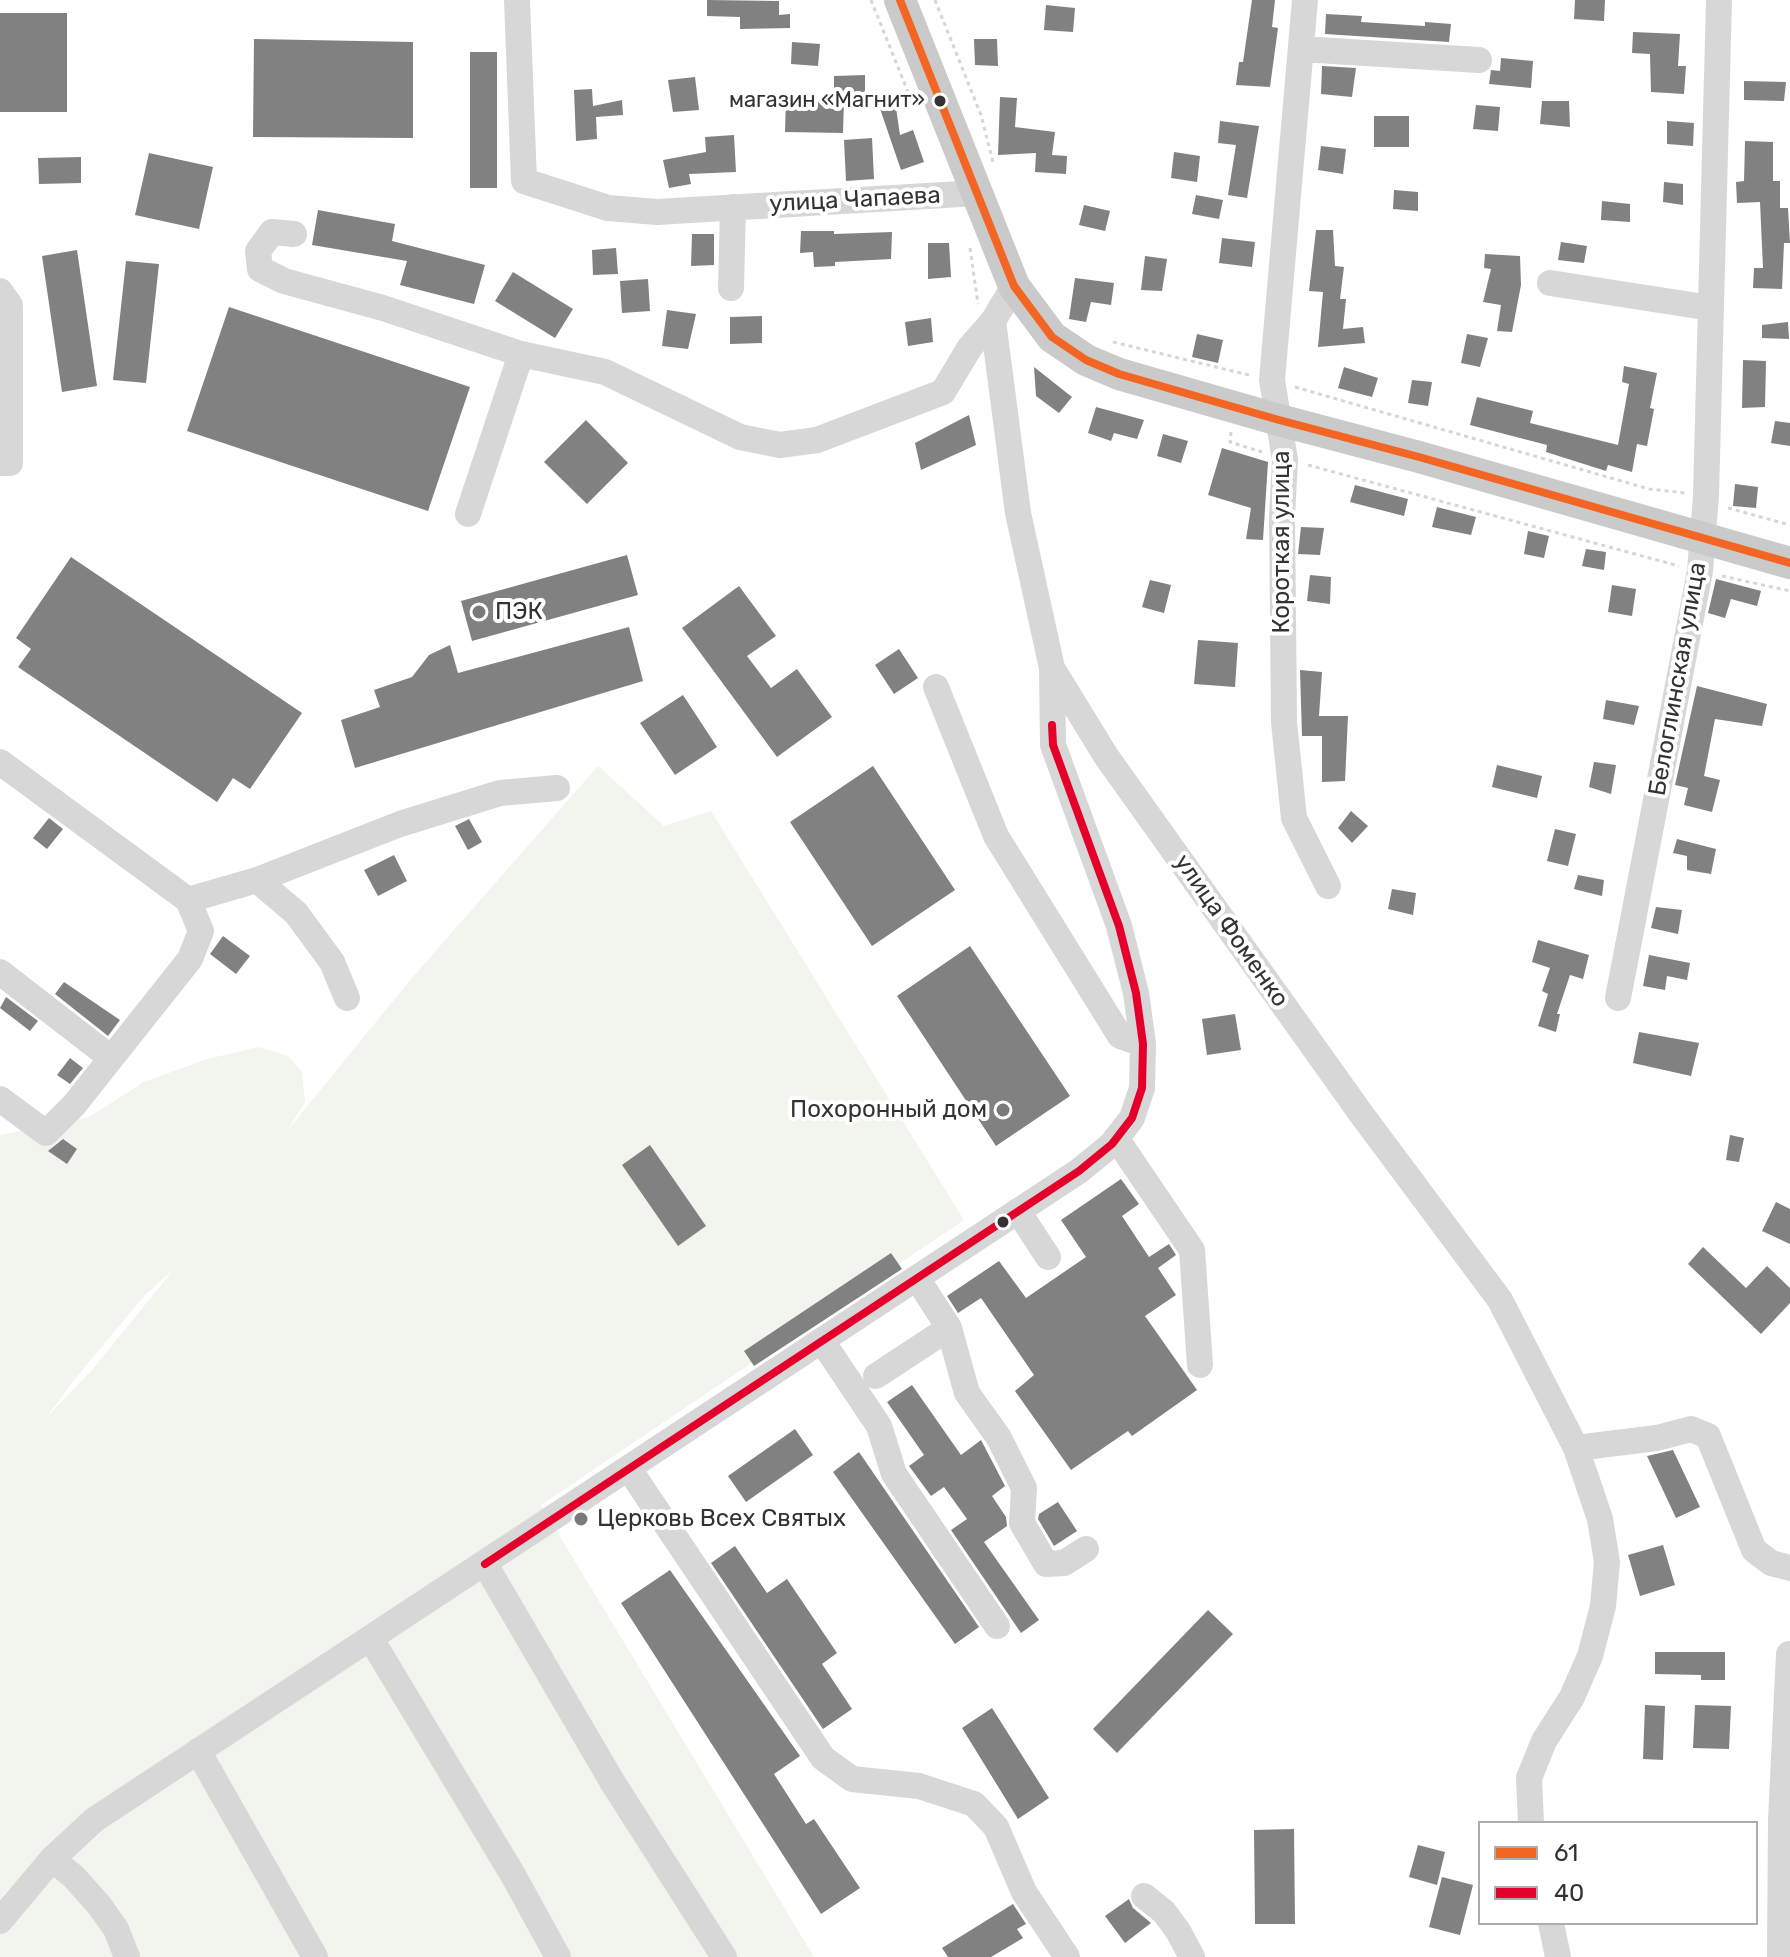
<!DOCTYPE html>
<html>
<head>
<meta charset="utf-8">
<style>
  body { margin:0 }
  #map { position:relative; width:1790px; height:1957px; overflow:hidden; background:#fff; font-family:Rubik,sans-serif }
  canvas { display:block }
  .legend { position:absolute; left:1478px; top:1821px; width:280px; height:104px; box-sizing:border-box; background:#fff; border:2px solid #adadad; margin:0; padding:10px 14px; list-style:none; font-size:24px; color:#333 }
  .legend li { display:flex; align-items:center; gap:16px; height:40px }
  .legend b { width:40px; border:2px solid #adadad }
</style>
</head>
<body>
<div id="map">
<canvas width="1790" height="1957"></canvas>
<ul class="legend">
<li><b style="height:10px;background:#f26522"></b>61</li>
<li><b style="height:10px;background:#e4002b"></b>40</li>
</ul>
</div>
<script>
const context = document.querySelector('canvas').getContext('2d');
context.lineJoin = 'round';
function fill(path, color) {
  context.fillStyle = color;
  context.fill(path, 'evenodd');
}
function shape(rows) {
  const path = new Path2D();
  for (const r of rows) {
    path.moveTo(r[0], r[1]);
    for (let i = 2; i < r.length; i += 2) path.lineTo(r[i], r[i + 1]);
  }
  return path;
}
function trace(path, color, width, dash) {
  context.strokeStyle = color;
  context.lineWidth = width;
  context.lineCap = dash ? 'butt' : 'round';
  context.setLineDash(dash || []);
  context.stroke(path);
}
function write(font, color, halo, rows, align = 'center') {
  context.font = font + ' Rubik,sans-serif';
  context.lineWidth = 8;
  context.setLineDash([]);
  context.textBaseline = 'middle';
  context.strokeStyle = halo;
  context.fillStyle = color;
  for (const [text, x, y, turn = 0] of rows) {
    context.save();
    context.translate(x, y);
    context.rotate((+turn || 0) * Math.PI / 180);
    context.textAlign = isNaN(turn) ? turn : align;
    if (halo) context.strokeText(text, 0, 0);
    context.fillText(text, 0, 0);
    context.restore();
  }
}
const green = shape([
  [598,766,664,826,711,811,964,1220,541,1505,814,1957,0,1957,0,1135,89,1117,144,1082,207,1059,259,1047,288,1056,302,1072,305,1102,287,1131,411,979],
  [174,1269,93,1369,46,1418,74,1380,144,1296]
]);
const building = shape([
  [707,0,779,1,779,15,790,14,790,28,740,29,740,17,707,16],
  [1252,0,1275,0,1272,27,1278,28,1270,87,1236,85,1239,62,1243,62],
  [1575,0,1605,0,1604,21,1574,19],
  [1046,5,1075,8,1073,32,1044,30],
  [0,13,67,13,67,112,0,112],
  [1326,14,1362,16,1361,22,1425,26,1425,22,1451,24,1449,42,1325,34],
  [1633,32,1680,34,1678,66,1686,66,1684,94,1651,92,1650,54,1632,53],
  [254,39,413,42,413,138,253,137],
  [974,39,997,39,998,66,975,65],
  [792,42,820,44,818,66,791,64],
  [470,52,497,52,497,188,470,188],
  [1501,58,1533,61,1531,88,1489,84,1491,70,1500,71],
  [1322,66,1356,68,1352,97,1321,94],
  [865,75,865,95,834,96,834,76],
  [695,77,699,110,673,112,668,80],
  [1744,81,1786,82,1784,101,1744,100],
  [592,89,593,106,622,100,623,115,596,117,597,139,576,141,574,90],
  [894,94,900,135,913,130,924,162,901,170,876,97],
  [1000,97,1017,98,1015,127,1055,132,1052,155,1067,156,1066,174,1035,172,1036,153,998,155],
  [786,99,844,101,843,133,785,132],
  [1542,101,1569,101,1570,127,1540,124],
  [1476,105,1500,107,1498,131,1473,129],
  [1374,116,1409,116,1409,147,1374,147],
  [1220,121,1259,126,1247,198,1228,195,1236,145,1218,143],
  [1667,121,1694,123,1693,146,1667,144],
  [734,135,736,172,689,174,691,184,669,188,663,160,706,152,705,137],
  [872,138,874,179,846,181,844,140],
  [1745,141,1773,142,1773,181,1780,181,1780,208,1788,208,1790,243,1784,243,1782,289,1753,288,1754,268,1763,268,1760,202,1737,203,1736,182,1744,181],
  [1321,146,1346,149,1343,174,1318,170],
  [1174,152,1200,156,1197,182,1171,178],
  [149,153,213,167,199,229,135,215],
  [81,157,81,183,39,184,38,158],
  [1664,182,1683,184,1683,205,1663,202],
  [1394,190,1418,192,1418,211,1393,209],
  [1196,195,1223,200,1219,219,1192,214],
  [1602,201,1630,204,1630,222,1601,220],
  [1084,205,1110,211,1105,231,1079,225],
  [318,210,395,224,392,241,485,265,474,304,400,285,407,261,312,245],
  [1316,230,1333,230,1335,266,1344,267,1340,299,1346,299,1343,329,1363,327,1365,343,1318,347,1323,292,1309,291],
  [801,231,834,231,834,234,892,232,891,259,835,262,835,266,814,267,813,252,800,253],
  [692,234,714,234,714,265,691,266],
  [1222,238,1255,242,1252,267,1219,263],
  [1561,242,1587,246,1584,263,1558,260],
  [928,243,949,243,951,277,928,279],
  [616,248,618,274,593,275,592,250],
  [77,250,97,386,62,392,42,256],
  [1485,254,1520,256,1521,285,1512,332,1497,331,1501,305,1483,302,1491,269,1484,268],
  [1145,256,1167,259,1162,291,1141,290],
  [126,261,159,264,146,383,113,380],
  [513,272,573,309,555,338,495,301],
  [1075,278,1114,283,1111,305,1091,302,1086,322,1069,319],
  [648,279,650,311,622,313,620,281],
  [229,307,470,387,428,511,187,431],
  [667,310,696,314,688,349,662,346],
  [762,316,762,343,730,344,730,317],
  [931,318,933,342,908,346,905,322],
  [1788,322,1789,339,1762,338,1762,325],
  [1197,334,1223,340,1218,363,1192,357],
  [1467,334,1488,338,1480,367,1461,363],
  [1743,360,1766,361,1765,407,1742,408],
  [1624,366,1657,373,1650,408,1654,409,1647,446,1637,444,1632,472,1608,465,1606,471,1546,452,1547,445,1470,425,1477,397,1533,411,1530,423,1618,445,1629,384,1622,382],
  [1034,367,1072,397,1059,413,1036,396],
  [1344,367,1378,378,1372,397,1338,388],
  [1412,380,1432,382,1428,406,1408,403],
  [1096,407,1144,420,1137,439,1114,433,1111,441,1088,433],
  [969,415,976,445,921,470,915,443],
  [586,420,628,463,587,504,544,462],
  [1775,421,1790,423,1790,446,1771,443],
  [1163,434,1188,441,1181,463,1157,456],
  [1222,448,1268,462,1263,540,1246,539,1251,508,1208,495],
  [1735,484,1758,487,1756,508,1733,506],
  [1355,485,1408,499,1404,516,1350,502],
  [1437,507,1476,517,1471,535,1432,527],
  [1301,527,1324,528,1320,555,1298,554],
  [1528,531,1549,536,1544,558,1524,554],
  [1586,549,1606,552,1604,570,1582,566],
  [627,555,638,595,472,641,461,601],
  [71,557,302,713,250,789,233,778,217,802,18,667,31,649,16,638],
  [1310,575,1331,577,1330,604,1307,601],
  [1716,579,1761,591,1757,606,1731,599,1725,618,1708,613],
  [1150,580,1171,585,1164,613,1142,607],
  [1612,585,1636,589,1632,616,1608,612],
  [739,586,776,636,747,656,771,688,797,669,832,717,777,757,682,628],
  [629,627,643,681,355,768,341,720,380,707,374,690,412,677,429,655,450,645,458,673],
  [1198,640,1238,643,1235,687,1194,684],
  [899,649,918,678,894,694,875,665],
  [1300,670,1322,672,1319,716,1348,716,1345,781,1322,782,1322,736,1302,736],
  [1697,686,1767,704,1762,726,1715,719,1704,776,1720,780,1712,812,1684,805,1688,788,1675,785],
  [683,695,717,747,675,775,640,723],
  [1606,700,1639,706,1634,725,1603,719],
  [1594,762,1616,765,1611,794,1589,787],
  [1497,765,1542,776,1537,798,1492,787],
  [873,766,955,890,872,946,790,822],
  [1351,811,1368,826,1352,843,1338,828],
  [49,818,63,829,47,849,33,838],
  [469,819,482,842,468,850,455,826],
  [1555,829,1576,834,1568,866,1547,861],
  [1677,839,1716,849,1711,874,1687,870,1687,856,1673,853],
  [394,855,407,881,378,896,364,870],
  [1578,875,1604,880,1602,896,1574,889],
  [1392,889,1416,893,1413,915,1388,909],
  [1656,907,1682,910,1678,934,1651,928],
  [223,936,250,956,236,974,210,954],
  [1538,940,1589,955,1583,979,1570,975,1557,1014,1560,1014,1556,1032,1538,1026,1548,994,1542,991,1550,968,1532,962],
  [970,946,1070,1096,996,1146,897,996],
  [1649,955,1690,963,1687,980,1667,976,1665,990,1643,986],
  [64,982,120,1020,108,1036,55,994],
  [6,997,38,1021,30,1031,0,1008],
  [1235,1014,1241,1050,1207,1055,1202,1019],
  [1639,1032,1699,1043,1691,1076,1633,1063],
  [70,1058,83,1068,70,1084,57,1075],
  [1730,1135,1744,1138,1739,1162,1726,1160],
  [63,1139,77,1149,67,1164,48,1151],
  [650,1145,706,1226,678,1246,622,1165],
  [1121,1179,1139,1204,1122,1216,1149,1257,1169,1244,1176,1255,1158,1268,1176,1295,1145,1316,1197,1390,1132,1436,1128,1431,1071,1470,1015,1391,1034,1375,981,1298,958,1313,947,1296,999,1261,1026,1298,1086,1257,1061,1220],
  [1776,1202,1790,1209,1790,1244,1762,1231],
  [1703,1247,1746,1288,1767,1266,1790,1288,1790,1303,1761,1334,1688,1264],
  [891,1253,902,1269,754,1366,744,1351],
  [912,1385,961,1455,981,1440,1005,1486,992,1496,1006,1517,1007,1526,984,1542,1039,1620,1021,1633,951,1530,967,1519,944,1487,931,1496,909,1466,924,1455,887,1402],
  [795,1429,813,1455,746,1502,728,1476],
  [1673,1450,1700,1507,1676,1518,1647,1456],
  [859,1452,979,1627,955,1644,833,1472],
  [1058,1502,1077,1531,1054,1546,1038,1519,1039,1514],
  [1663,1545,1675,1585,1640,1596,1628,1555],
  [735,1546,767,1593,787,1579,837,1653,822,1664,852,1709,823,1729,711,1563],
  [670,1570,800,1756,774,1774,806,1824,814,1819,860,1888,821,1914,621,1603],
  [1208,1610,1233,1634,1117,1753,1093,1729],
  [1655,1652,1725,1652,1725,1680,1701,1680,1701,1675,1655,1674],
  [1645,1705,1665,1706,1663,1760,1643,1759],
  [1695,1705,1731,1706,1729,1749,1693,1748],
  [992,1708,1049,1798,1018,1819,962,1728],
  [1294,1829,1295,1924,1255,1924,1254,1830],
  [1418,1845,1445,1852,1437,1885,1409,1877],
  [1442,1877,1473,1885,1460,1935,1429,1927],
  [1129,1899,1133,1908,1151,1923,1125,1943,1105,1916],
  [1013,1904,1026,1924,1017,1929,1023,1938,991,1957,948,1957,942,1948]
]);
const path = shape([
  [871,0,910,97],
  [935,0,981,115,993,162],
  [970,248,978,304],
  [1113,342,1249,375],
  [1295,387,1649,489,1685,493],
  [1231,432,1230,442,1262,452],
  [1308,465,1679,566],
  [1728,508,1790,525],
  [1722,576,1790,591]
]);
const minor = shape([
  [517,0,524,181,608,208,657,212,978,193],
  [1305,0,1272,380,1285,460,1282,517,1284,722,1294,818,1328,886],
  [1301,49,1479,60],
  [294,234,272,232,258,251,260,269,284,281,383,308,521,354,605,372,740,437,780,445,817,440,943,392,970,347,993,321],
  [1550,283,1711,308],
  [1014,286,993,321,1018,513,1052,668,1106,756,1362,1115,1500,1300,1576,1448,1600,1519,1607,1562,1603,1606,1590,1656,1572,1697,1544,1741,1529,1778,1531,1823],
  [731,288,733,207],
  [0,291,10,305,10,463,0,463],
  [468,514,521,354],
  [936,687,996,836,1120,1036,1143,1044],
  [0,762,188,900,201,931,190,959,74,1105,46,1133,0,1099],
  [257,880,296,913,332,962,347,998],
  [188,900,257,880,400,824,500,793,557,788],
  [0,972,111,1058],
  [1618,998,1700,571,1706,496,1719,0],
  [1116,1138,1192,1250,1200,1365],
  [1018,1211,1048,1257],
  [917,1278,949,1328,967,1393,999,1438,1024,1488,1022,1523,1046,1564,1064,1563,1086,1549],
  [822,1341,879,1426,894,1474,997,1626],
  [876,1376,949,1328],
  [1576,1448,1657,1438,1691,1429,1708,1436,1754,1550,1771,1563,1790,1568],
  [629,1469,823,1758,852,1779,919,1786,974,1804,996,1827,1024,1892,1067,1957],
  [485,1564,613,1783,724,1957],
  [371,1639,513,1875,558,1957],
  [198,1751,315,1957],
  [52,1859,74,1877,99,1905,116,1929,127,1957],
  [1144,1896,1164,1912,1178,1931,1192,1957],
  [0,1921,52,1859,94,1820,1079,1171,1112,1144,1132,1118,1142,1088,1143,1044,1136,993,1119,926,1053,745,1052,668],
  [1551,1923,1558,1957],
  [1780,1957,1781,1820,1789,1654]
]);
const major = shape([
  [900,0,1014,286,1052,337,1086,360,1119,374,1279,420,1419,457,1790,563]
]);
const bus1 = shape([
  [900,0,1014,286,1052,337,1086,360,1119,374,1279,420,1419,457,1790,563]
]);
const bus2 = shape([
  [485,1564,1079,1171,1112,1144,1132,1118,1142,1088,1143,1044,1136,993,1119,926,1053,745,1052,725]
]);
const markers = [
  [940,101,7,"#333"],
  [479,612,8,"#7a7a7a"],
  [1003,1110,8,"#7a7a7a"],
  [1003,1222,7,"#333"],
  [581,1519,8,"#7a7a7a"]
];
const busNames = [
  ["магазин «Магнит»",925,101]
];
const streetNames = [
  ["улица Чапаева",855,200,-3],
  ["Короткая улица",1282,542,-90],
  ["Белоглинская улица",1678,679,-80],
  ["улица Фоменко",1231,931,55]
];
const poiNames = [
  ["ПЭК",495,612],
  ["Похоронный дом",987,1110,"right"],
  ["Церковь Всех Святых",597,1519]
];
fill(green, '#f1f5ed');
fill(building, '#818181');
trace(path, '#d6d6d6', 3, [4, 4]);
trace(minor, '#d7d7d7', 26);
trace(major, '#cacaca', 32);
trace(bus1, '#f26522', 8);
trace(bus2, '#e4002b', 8);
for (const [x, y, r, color] of markers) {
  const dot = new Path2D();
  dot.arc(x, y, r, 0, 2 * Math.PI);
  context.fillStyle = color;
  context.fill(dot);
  trace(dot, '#fff', 3);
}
write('22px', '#333', '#fff', busNames, 'right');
write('24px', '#333', '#fff', streetNames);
write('24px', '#333', '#fff', poiNames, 'left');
</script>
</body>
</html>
